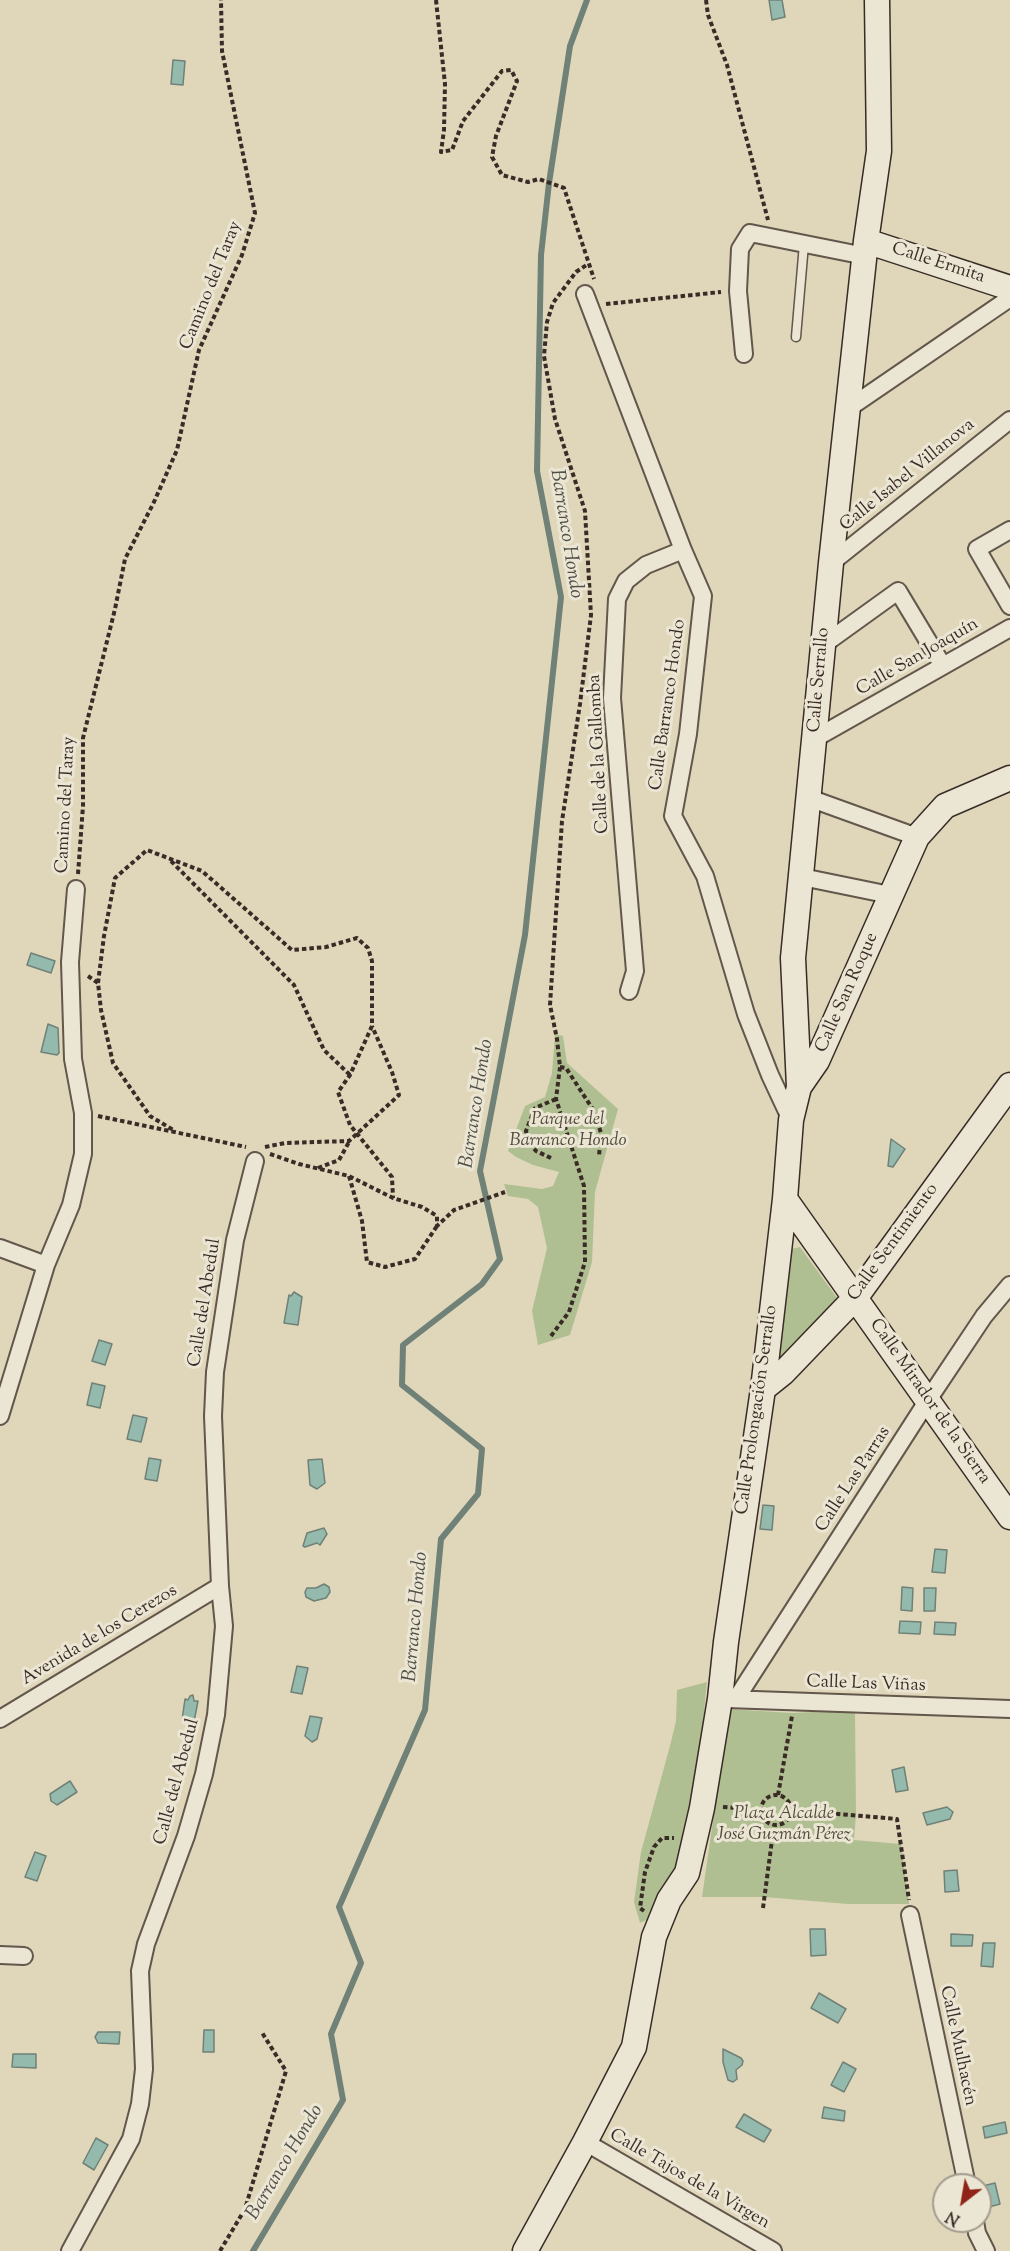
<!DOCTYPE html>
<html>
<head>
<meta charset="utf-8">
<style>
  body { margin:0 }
  #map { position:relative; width:1010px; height:2251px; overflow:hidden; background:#e0d7bb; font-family:"Sorts Mill Goudy",serif }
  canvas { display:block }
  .north { position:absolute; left:932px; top:2173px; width:60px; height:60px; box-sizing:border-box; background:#ebe5d3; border:2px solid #a49b8e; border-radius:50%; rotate:211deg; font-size:16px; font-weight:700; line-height:24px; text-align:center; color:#392b26 }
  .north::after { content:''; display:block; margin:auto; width:21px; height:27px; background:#8f2418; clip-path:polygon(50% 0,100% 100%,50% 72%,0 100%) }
</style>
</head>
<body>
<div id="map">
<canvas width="1010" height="2251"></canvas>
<div class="north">N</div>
</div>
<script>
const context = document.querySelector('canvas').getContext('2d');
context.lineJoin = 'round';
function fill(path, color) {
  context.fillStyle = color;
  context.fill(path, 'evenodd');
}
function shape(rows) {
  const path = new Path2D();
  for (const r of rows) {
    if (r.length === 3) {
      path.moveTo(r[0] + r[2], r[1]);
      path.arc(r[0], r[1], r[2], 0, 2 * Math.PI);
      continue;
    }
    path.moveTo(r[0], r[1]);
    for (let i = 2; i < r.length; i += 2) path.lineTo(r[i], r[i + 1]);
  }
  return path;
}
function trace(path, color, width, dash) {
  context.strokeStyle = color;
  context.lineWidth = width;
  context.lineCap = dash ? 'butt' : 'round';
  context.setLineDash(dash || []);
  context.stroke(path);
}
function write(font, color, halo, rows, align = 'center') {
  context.font = font + ' "Sorts Mill Goudy",serif';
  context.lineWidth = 6;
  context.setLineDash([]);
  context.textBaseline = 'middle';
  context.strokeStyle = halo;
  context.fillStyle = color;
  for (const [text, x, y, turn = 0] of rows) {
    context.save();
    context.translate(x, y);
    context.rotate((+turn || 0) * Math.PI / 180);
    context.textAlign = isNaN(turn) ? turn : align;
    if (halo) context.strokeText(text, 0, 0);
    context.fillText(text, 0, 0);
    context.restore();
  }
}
const green = shape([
  [555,1034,563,1036,567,1063,618,1109,595,1192,592,1262,570,1335,538,1345,532,1311,547,1248,538,1207,528,1199,508,1196,504,1184,542,1189,553,1186,559,1172,533,1165,516,1157,508,1151,525,1106,545,1097,552,1073],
  [800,1247,840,1302,786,1360,778,1357,791,1249],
  [707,1682,698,1773,676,1876,657,1915,640,1923,634,1902,641,1852,671,1742,676,1721,677,1690],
  [729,1709,792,1713,855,1710,856,1814,854,1840,901,1844,909,1904,848,1904,764,1897,702,1897]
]);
const water = shape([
  [769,0,782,0,785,17,772,20,769,0],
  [173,60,185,61,183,85,171,84,173,60],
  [31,953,55,961,51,973,27,965,31,953],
  [48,1024,58,1028,59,1053,57,1055,41,1052,48,1024],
  [891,1139,905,1149,893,1167,888,1166,891,1139],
  [294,1292,302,1297,298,1325,284,1323,289,1295,291,1296,294,1292],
  [99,1340,112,1344,105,1365,92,1361,99,1340],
  [92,1383,105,1386,100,1408,87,1405,92,1383],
  [133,1415,147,1418,141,1442,127,1439,133,1415],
  [149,1458,161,1460,157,1481,145,1479,149,1458],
  [322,1459,325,1483,317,1489,310,1485,308,1460,322,1459],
  [763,1505,774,1506,772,1530,760,1529,763,1505],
  [324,1528,327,1534,320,1545,317,1543,305,1547,303,1546,307,1533,324,1528],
  [935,1549,947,1550,945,1573,932,1572,935,1549],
  [324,1584,329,1587,330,1592,326,1598,314,1601,306,1597,305,1592,307,1588,316,1588,324,1584],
  [902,1587,913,1588,912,1611,901,1610,902,1587],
  [924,1588,936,1588,935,1611,924,1611,924,1588],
  [900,1621,921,1622,920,1634,899,1633,900,1621],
  [935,1622,956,1623,955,1635,934,1634,935,1622],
  [297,1666,308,1668,302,1694,291,1692,297,1666],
  [193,1695,194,1701,198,1701,194,1722,182,1720,185,1699,188,1700,190,1696,193,1695],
  [310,1716,322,1718,317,1739,312,1742,305,1736,310,1716],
  [904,1767,908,1790,896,1792,892,1770,904,1767],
  [70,1781,77,1792,57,1805,51,1801,50,1794,70,1781],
  [947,1807,953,1812,950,1819,927,1825,923,1813,947,1807],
  [35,1852,46,1856,37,1881,25,1877,35,1852],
  [957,1870,959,1891,945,1892,944,1871,957,1870],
  [810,1929,825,1929,826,1955,811,1956,810,1929],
  [951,1934,973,1935,972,1946,951,1946,951,1934],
  [983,1943,995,1943,993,1967,981,1966,983,1943],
  [819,1993,846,2009,838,2023,811,2008,819,1993],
  [204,2030,214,2030,214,2052,203,2052,204,2030],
  [98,2032,120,2032,119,2044,98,2043,95,2037,98,2032],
  [723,2049,741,2058,743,2061,742,2065,736,2070,737,2079,733,2082,728,2080,723,2062,723,2049],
  [13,2054,36,2054,36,2068,12,2067,13,2054],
  [843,2062,856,2069,844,2092,831,2085,843,2062],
  [824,2107,845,2111,844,2121,822,2118,824,2107],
  [744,2114,771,2130,764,2142,736,2127,744,2114],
  [1005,2122,1007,2133,985,2138,983,2127,1005,2122],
  [96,2138,108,2145,94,2170,83,2163,96,2138],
  [995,2183,1000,2204,989,2207,983,2186,995,2183]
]);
const stream = shape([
  [253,2251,343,2100,331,2034,361,1963,339,1907,425,1710,441,1539,478,1494,482,1449,402,1385,403,1345,482,1284,500,1259,480,1171,525,935,561,597,537,471,541,255,549,183,570,46,587,0]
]);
const path = shape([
  [436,0,445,84,444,130,441,152,452,150,463,121,502,71,511,70,517,81,496,136,492,157,502,175,528,182,539,179,564,188,594,279],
  [706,0,708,15,727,65,768,220],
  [606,304,721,292],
  [171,861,294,985,324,1050,350,1075],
  [78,874,83,806,83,738,115,609,125,559,154,502,177,450,199,350,242,255,255,213,222,51,221,0],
  [88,976,98,983,101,1010,113,1063,150,1116,175,1131],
  [98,983,104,936,115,878,147,850,202,871,292,950,326,947,357,938,368,948,372,961,372,1026,350,1075,338,1092,350,1125,392,1177,393,1198],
  [560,1067,566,1068,594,1111,601,1133,599,1156],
  [98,1116,246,1147],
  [265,1147,285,1143,349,1141,399,1095,392,1072,372,1026],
  [270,1154,299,1164,349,1176,393,1198,422,1207,437,1216,437,1226,454,1210,505,1192],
  [551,1158,536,1151,528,1141,526,1131,535,1108,556,1099],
  [318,1168,339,1160,349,1142],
  [349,1176,362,1221,367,1262,385,1267,415,1259,437,1226],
  [551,1336,569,1312,585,1262,584,1186,556,1099,560,1067,557,1039,550,1005,562,821,580,704,591,615,585,511,555,419,544,356,547,322,553,303,576,272,588,264],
  [776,1810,15],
  [778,1795,792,1716],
  [723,1807,761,1810],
  [791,1810,897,1819,909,1900],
  [763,1908,774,1825],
  [644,1911,640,1908,645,1872,654,1847,662,1838,674,1838],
  [220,2251,245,2209,286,2071,261,2031]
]);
const lane = shape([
  [796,337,804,244]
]);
const street = shape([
  [585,294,683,550,703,596,688,734,673,816,705,876,746,1014,770,1075,791,1120],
  [744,354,738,291,740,249,750,233,865,256],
  [849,408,1010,298],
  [1010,530,977,549,1010,606],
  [831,563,1010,420],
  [823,645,898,591,943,666],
  [814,739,1010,628],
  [809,798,917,837],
  [802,877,890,895],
  [629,991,635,971,612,698,617,599,626,581,646,565,683,550],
  [0,1248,46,1265],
  [0,1416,46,1265,71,1205,83,1154,83,1113,73,1059,70,962,76,889],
  [727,1699,1010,1709],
  [736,1699,928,1400,984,1316,1010,1285],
  [0,1719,220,1586],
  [910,1915,967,2185],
  [0,1955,24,1956],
  [585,2142,773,2251],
  [975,2221,977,2233,986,2251],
  [70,2251,131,2139,140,2104,144,2069,140,1971,146,1944,186,1836,204,1774,216,1715,224,1626,220,1586,213,1416,215,1372,235,1240,255,1161]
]);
const secondary = shape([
  [866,241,1010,288],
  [799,1087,817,1061,917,837,945,806,1010,778],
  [785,1199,1010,1517],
  [763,1389,783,1373,856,1297,1010,1085],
  [525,2251,585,2142,634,2047,654,1937,669,1900,687,1873,702,1808,720,1699,726,1642,763,1389,785,1199,791,1120,799,1087,793,958,831,563,866,241,879,151,877,0]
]);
const streetNames = [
  ["Calle Ermita",938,264,18],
  ["Camino del Taray",212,286,-68],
  ["Calle Isabel Villanova",908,476,-39],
  ["Calle San Joaquín",918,658,-30],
  ["Calle Serrallo",820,680,-85],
  ["Calle Barranco Hondo",669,705,-82],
  ["Calle de la Gallomba",600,754,-93],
  ["Camino del Taray",67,805,-87],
  ["Calle San Roque",848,993,-66],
  ["Calle Sentimiento",894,1243,-54],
  ["Calle del Abedul",206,1303,-81],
  ["Calle Mirador de la Sierra",929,1402,55],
  ["Calle Prolongación Serrallo",758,1410,-82],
  ["Calle Las Parras",854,1480,-57],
  ["Avenida de los Cerezos",100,1636,-31],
  ["Calle Las Viñas",866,1685,2],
  ["Calle del Abedul",178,1782,-75],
  ["Calle Mulhacén",957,2046,78],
  ["Calle Tajos de la Virgen",689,2180,30]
];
const parkNames = [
  ["Parque del",568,1121],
  ["Barranco Hondo",568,1142],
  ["Plaza Alcalde",784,1815],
  ["José Guzmán Pérez",784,1836]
];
const waterNames = [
  ["Barranco Hondo",565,534,81],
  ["Barranco Hondo",478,1104,-81],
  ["Barranco Hondo",417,1617,-85],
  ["Barranco Hondo",286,2163,-59]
];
fill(green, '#b0bf92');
fill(water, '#94baad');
trace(water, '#708177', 1.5);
trace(stream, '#708177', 6);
trace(lane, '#63564b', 11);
trace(street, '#63564b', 20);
trace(secondary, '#392b26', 27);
trace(path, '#392b26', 4, [4.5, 3]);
trace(lane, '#ebe5d3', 8);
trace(street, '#ebe5d3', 16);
trace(secondary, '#ebe5d3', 24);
write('18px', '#392b26', '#ebe5d3', streetNames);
write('italic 18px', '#51493c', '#ebe5d3', parkNames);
write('italic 20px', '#504f48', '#ebe5d3', waterNames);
</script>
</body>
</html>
